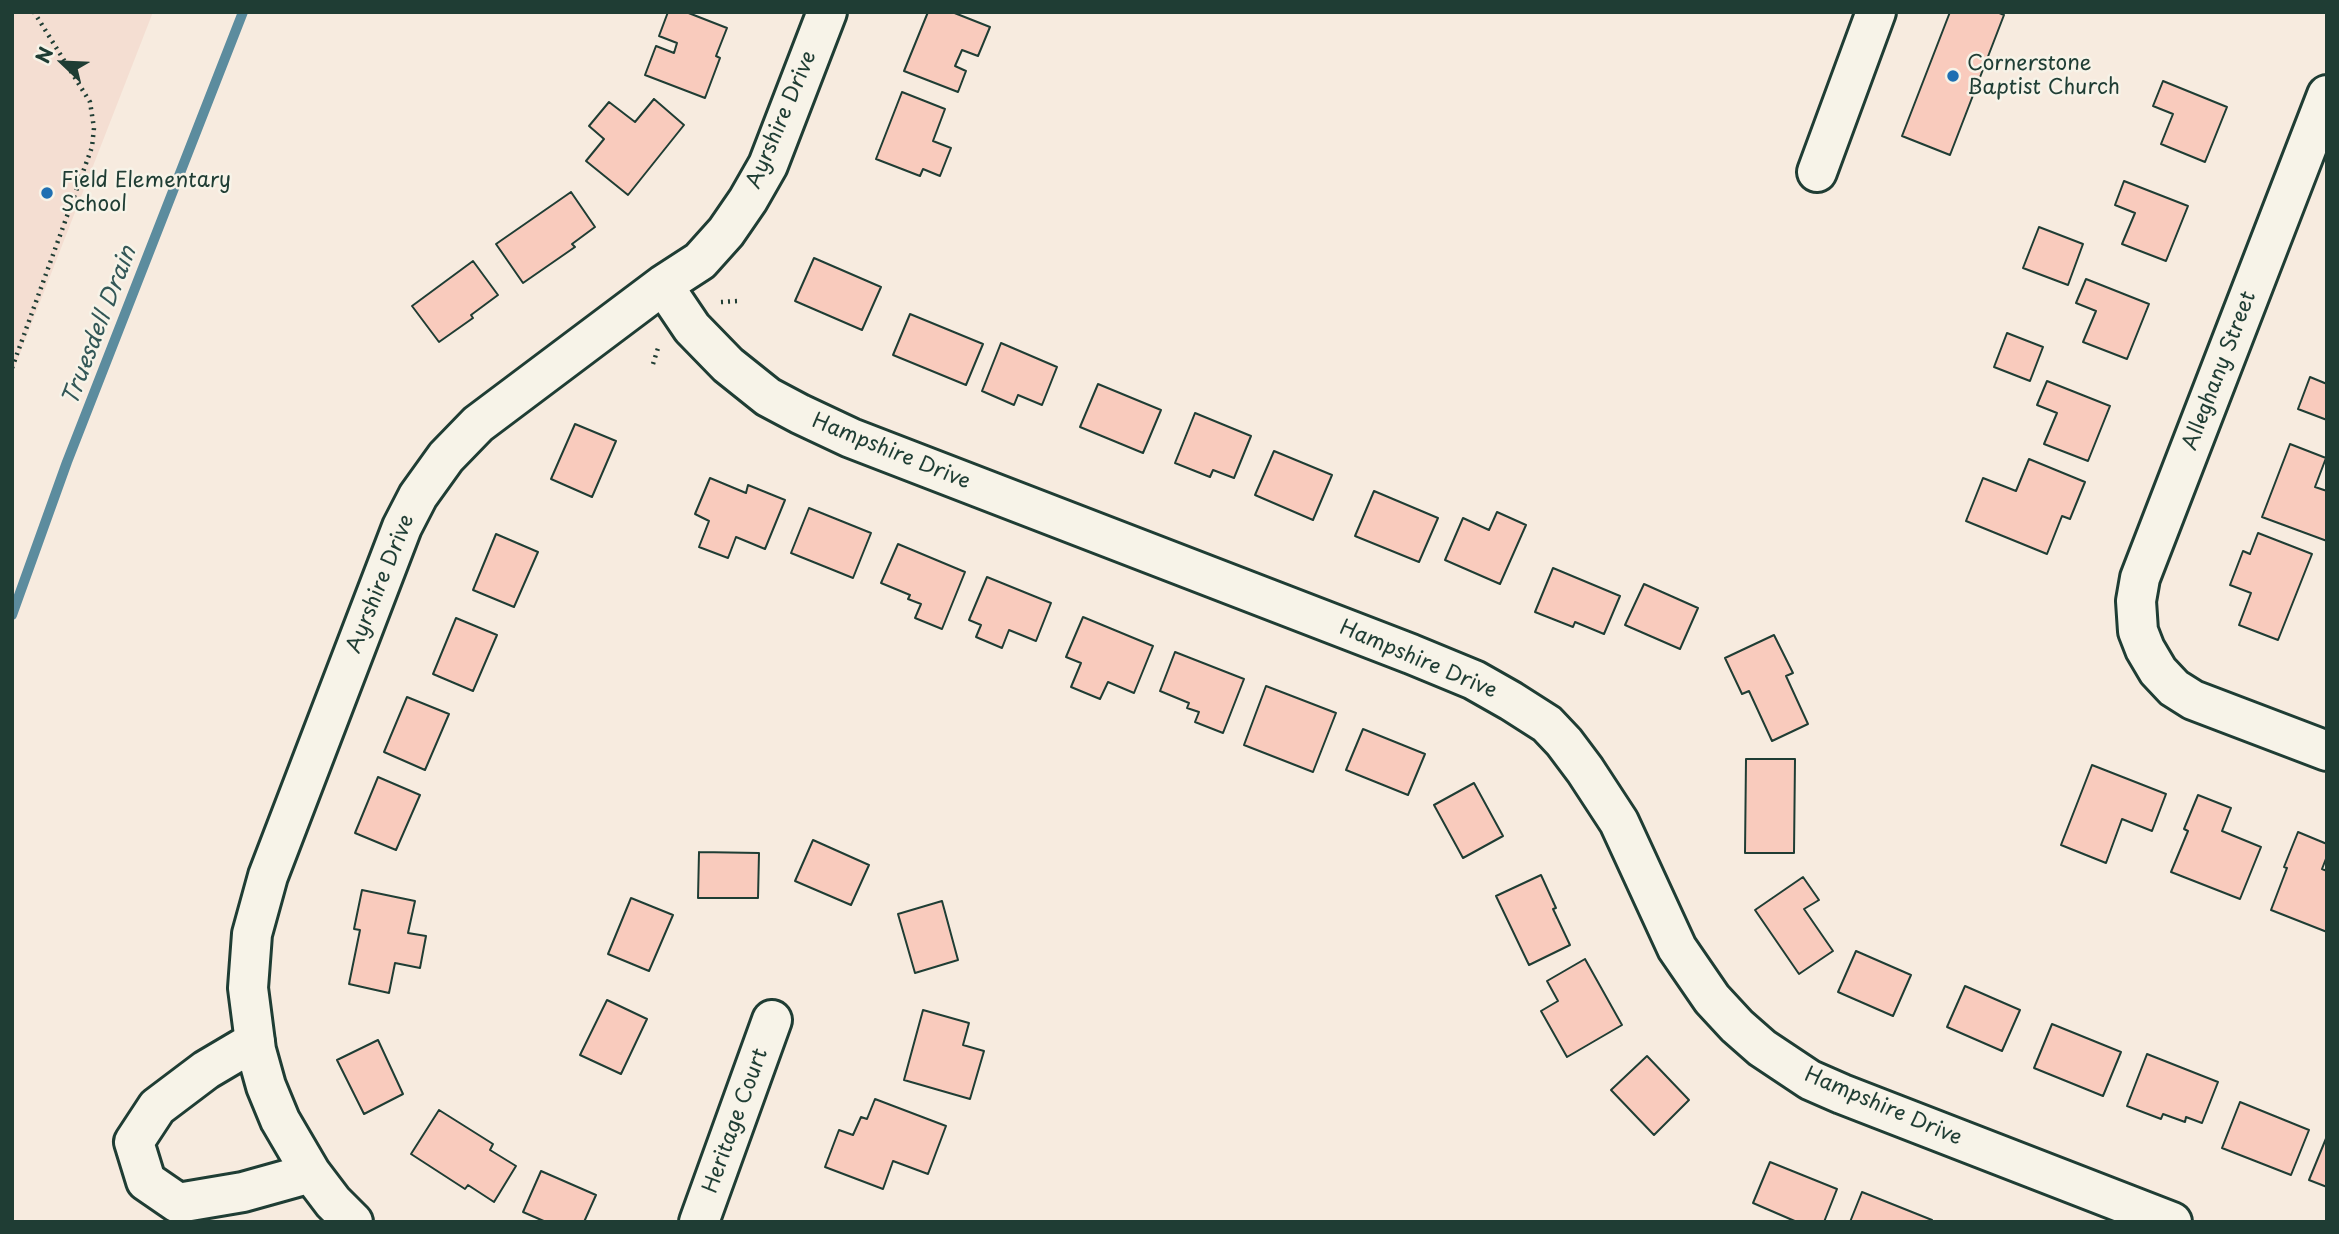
<!DOCTYPE html>
<html>
<head>
<meta charset="utf-8">
<style>
  body { margin:0 }
  #map { position:relative; width:2339px; height:1234px; overflow:hidden; background:#f7ebdf; font-family:"Playpen Sans",sans-serif }
  canvas { display:block }
  .frame { position:absolute; inset:0; border:14px solid #1f3d34; pointer-events:none }
  .north { position:absolute; left:28px; top:28px; width:70px; height:70px; -webkit-text-stroke:5px #f7f3e8; paint-order:stroke; rotate:293deg; font-size:19px; font-weight:700; line-height:28px; text-align:center; color:#1f3d34 }
  .north::after { content:''; display:block; margin:auto; width:24px; height:32px; background:#1f3d34; clip-path:polygon(50% 0,100% 100%,50% 72%,0 100%) }
</style>
</head>
<body>
<div id="map">
<canvas width="2339" height="1234"></canvas>
<div class="frame"></div>
<div class="north">N</div>
</div>
<script>
const context = document.querySelector('canvas').getContext('2d');
context.lineJoin = 'round';
function fill(path, color) {
  context.fillStyle = color;
  context.fill(path, 'evenodd');
}
function shape(rows) {
  const path = new Path2D();
  for (const r of rows) {
    path.moveTo(r[0], r[1]);
    for (let i = 2; i < r.length; i += 2) path.lineTo(r[i], r[i + 1]);
  }
  return path;
}
function trace(path, color, width, dash) {
  context.strokeStyle = color;
  context.lineWidth = width;
  context.lineCap = dash ? 'butt' : 'round';
  context.setLineDash(dash || []);
  context.stroke(path);
}
function write(font, color, halo, rows, align = 'center') {
  context.font = font + ' "Playpen Sans",sans-serif';
  context.lineWidth = 5;
  context.setLineDash([]);
  context.textBaseline = 'middle';
  context.strokeStyle = halo;
  context.fillStyle = color;
  for (const [text, x, y, turn = 0] of rows) {
    context.save();
    context.translate(x, y);
    context.rotate((+turn || 0) * Math.PI / 180);
    context.textAlign = isNaN(turn) ? turn : align;
    if (halo) context.strokeText(text, 0, 0);
    context.fillText(text, 0, 0);
    context.restore();
  }
}
const built = shape([
  [12,12,153,12,12,374]
]);
const stream = shape([
  [12,615,67,462,243,12]
]);
const building = shape([
  [668,12,686,12,727,28,716,56,720,58,705,98,645,75,656,46,674,53,677,43,659,36,668,12],
  [928,12,952,12,990,27,978,56,962,50,955,66,966,71,958,92,904,71,928,12],
  [1950,12,1997,12,2004,15,1950,155,1902,136,1950,12],
  [2163,81,2227,107,2205,162,2161,144,2173,114,2153,106,2163,81],
  [902,92,945,109,933,141,951,148,940,176,923,169,920,176,876,159,902,92],
  [654,99,684,125,628,195,586,161,604,139,589,126,609,102,635,122,654,99],
  [2124,181,2188,206,2166,261,2122,244,2135,213,2115,205,2124,181],
  [571,192,595,227,572,244,575,247,523,283,496,244,571,192],
  [2039,227,2083,244,2068,285,2023,268,2039,227],
  [814,258,881,287,862,330,795,301,814,258],
  [473,261,498,295,471,315,473,318,439,342,412,306,473,261],
  [2086,279,2149,304,2127,359,2083,342,2096,311,2076,303,2086,279],
  [910,314,983,344,966,385,893,355,910,314],
  [2007,333,2043,347,2030,381,1994,367,2007,333],
  [1001,343,1057,367,1042,405,1018,395,1014,405,982,391,1001,343],
  [2310,377,2327,384,2327,420,2298,409,2310,377],
  [2047,381,2110,406,2088,461,2044,444,2057,413,2037,405,2047,381],
  [1098,384,1161,410,1143,453,1080,427,1098,384],
  [1195,413,1251,436,1234,478,1213,470,1210,477,1175,463,1195,413],
  [575,424,616,441,592,497,551,479,575,424],
  [2290,444,2326,458,2315,487,2327,491,2327,541,2262,517,2290,444],
  [1274,451,1332,475,1313,520,1255,495,1274,451],
  [2029,459,2085,482,2070,519,2062,516,2047,554,1966,521,1983,478,2016,491,2029,459],
  [710,478,746,493,748,485,785,500,765,549,736,537,728,558,699,547,709,521,695,514,710,478],
  [1374,491,1438,518,1419,562,1355,536,1374,491],
  [809,508,871,533,853,578,791,553,809,508],
  [1497,512,1526,525,1500,584,1445,560,1463,518,1489,530,1497,512],
  [2258,533,2312,554,2278,640,2239,625,2251,593,2230,585,2243,551,2250,554,2258,533],
  [496,534,538,552,514,607,473,590,496,534],
  [898,544,965,572,942,629,915,618,921,604,908,599,910,595,881,583,898,544],
  [1553,568,1620,596,1604,634,1575,622,1573,627,1535,612,1553,568],
  [987,577,1051,603,1036,641,1009,630,1002,648,976,637,981,625,969,620,987,577],
  [1644,584,1698,608,1680,649,1625,625,1644,584],
  [1083,617,1153,646,1134,693,1108,682,1100,699,1071,687,1081,663,1066,657,1083,617],
  [456,618,497,635,473,691,433,674,456,618],
  [1774,635,1793,673,1786,676,1808,724,1772,741,1749,691,1742,694,1725,658,1774,635],
  [1175,652,1244,679,1223,733,1195,722,1199,712,1187,708,1189,703,1160,691,1175,652],
  [1266,686,1336,713,1313,772,1244,745,1266,686],
  [407,697,449,714,425,770,384,752,407,697],
  [1363,729,1425,754,1408,795,1346,770,1363,729],
  [1746,759,1795,759,1794,853,1745,853,1746,759],
  [2092,765,2166,794,2152,831,2122,819,2106,863,2061,845,2092,765],
  [378,777,420,795,396,850,355,833,378,777],
  [1474,783,1503,836,1463,858,1434,805,1474,783],
  [2198,795,2231,808,2222,831,2261,847,2240,899,2171,872,2188,831,2184,829,2198,795],
  [2298,832,2327,844,2327,856,2322,869,2327,871,2327,932,2271,910,2287,868,2284,867,2298,832],
  [813,840,869,865,851,905,795,881,813,840],
  [699,852,759,853,758,898,698,898,699,852],
  [1541,875,1556,908,1553,909,1570,945,1529,965,1496,896,1541,875],
  [1803,877,1819,900,1804,909,1833,951,1799,974,1755,910,1803,877],
  [362,890,415,901,408,933,426,936,420,968,395,963,389,993,349,984,360,930,354,929,362,890],
  [631,898,673,915,649,971,608,954,631,898],
  [942,901,958,960,915,973,898,914,942,901],
  [1856,951,1911,975,1893,1016,1838,992,1856,951],
  [1585,959,1622,1025,1567,1057,1541,1011,1558,1001,1547,981,1585,959],
  [1965,986,2020,1010,2002,1051,1947,1027,1965,986],
  [607,1000,647,1019,621,1074,580,1055,607,1000],
  [923,1010,969,1023,963,1045,984,1051,970,1099,904,1080,923,1010],
  [2052,1024,2121,1052,2103,1096,2034,1068,2052,1024],
  [378,1040,403,1094,364,1114,337,1060,378,1040],
  [2147,1054,2218,1082,2202,1123,2186,1117,2185,1122,2163,1114,2161,1119,2127,1106,2147,1054],
  [1647,1056,1689,1100,1654,1135,1611,1090,1647,1056],
  [875,1099,946,1126,928,1174,893,1161,883,1189,825,1167,839,1130,853,1135,861,1117,867,1119,875,1099],
  [2240,1102,2309,1130,2291,1175,2222,1148,2240,1102],
  [439,1110,493,1144,490,1150,516,1166,494,1202,468,1185,465,1189,411,1154,439,1110],
  [2327,1136,2327,1187,2309,1180,2327,1136],
  [1770,1162,1837,1189,1824,1222,1797,1222,1753,1203,1770,1162],
  [541,1171,596,1195,584,1222,546,1222,523,1212,541,1171],
  [1862,1192,1932,1220,1932,1222,1850,1222,1862,1192]
]);
const path = shape([
  [721,302,739,301],
  [653,364,659,345],
  [12,368,92,147,94,128,90,102,34,12]
]);
const minor = shape([
  [2327,95,2140,578,2136,601,2138,631,2145,649,2158,671,2174,688,2193,700,2327,751],
  [1817,172,1876,12],
  [663,285,692,328,728,365,768,397,800,414,851,438,1411,654,1474,680,1511,701,1547,724,1564,742,1585,770,1619,822,1677,948,1712,999,1737,1026,1762,1048,1810,1080,1842,1094,2172,1222],
  [255,1041,206,1070,157,1107,134,1142,146,1181,178,1203,243,1192,311,1173],
  [353,1222,333,1202,311,1173,280,1120,266,1086,256,1050,248,988,252,934,268,876,402,527,418,496,446,457,478,424,663,285,700,261,726,232,748,200,768,165,827,12],
  [699,1222,772,1020]
]);
const markers = [
  [1953,76,7,"#1f6fb2"],
  [47,193,7,"#1f6fb2"]
];
const poiNames = [
  ["Cornerstone",1967,64],
  ["Baptist Church",1967,88],
  ["Field Elementary",61,181],
  ["School",61,205]
];
const streetNames = [
  ["Ayrshire Drive",782,120,-67],
  ["Alleghany Street",2220,371,-69],
  ["Hampshire Drive",891,452,22],
  ["Ayrshire Drive",381,584,-68],
  ["Hampshire Drive",1418,660,23],
  ["Hampshire Drive",1883,1107,23],
  ["Heritage Court",736,1121,-70]
];
const waterNames = [
  ["Truesdell Drain",100,326,-69]
];
fill(built, '#f4ded2');
trace(stream, '#5c8c9e', 10);
fill(building, '#f9cbbd');
trace(building, '#1f3d34', 2);
trace(minor, '#1f3d34', 44);
trace(path, '#1f3d34', 4.5, [2, 5]);
trace(minor, '#f7f3e8', 38);
for (const [x, y, r, color] of markers) {
  const dot = new Path2D();
  dot.arc(x, y, r, 0, 2 * Math.PI);
  context.fillStyle = color;
  context.fill(dot);
  trace(dot, '#f7f3e8', 2.5);
}
write('21px', '#1f3d34', '#f7f3e8', poiNames, 'left');
write('21px', '#1f3d34', '#f7f3e8', streetNames);
write('italic 23px', '#335757', '#f7f3e8', waterNames);
</script>
</body>
</html>
